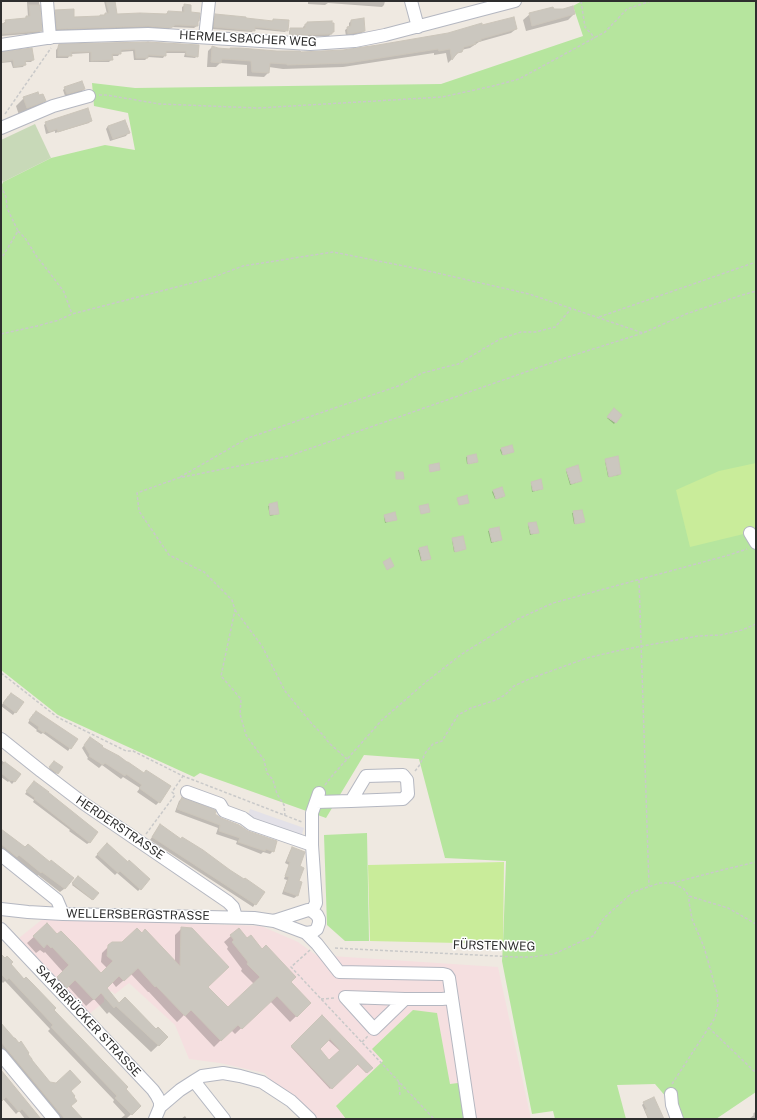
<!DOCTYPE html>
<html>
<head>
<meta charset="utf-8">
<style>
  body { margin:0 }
  #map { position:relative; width:757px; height:1120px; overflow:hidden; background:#efe9e1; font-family:"Public Sans",sans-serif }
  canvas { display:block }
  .frame { position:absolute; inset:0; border:2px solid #2e2e2e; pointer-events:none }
</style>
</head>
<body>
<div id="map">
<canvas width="757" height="1120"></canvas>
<div class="frame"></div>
</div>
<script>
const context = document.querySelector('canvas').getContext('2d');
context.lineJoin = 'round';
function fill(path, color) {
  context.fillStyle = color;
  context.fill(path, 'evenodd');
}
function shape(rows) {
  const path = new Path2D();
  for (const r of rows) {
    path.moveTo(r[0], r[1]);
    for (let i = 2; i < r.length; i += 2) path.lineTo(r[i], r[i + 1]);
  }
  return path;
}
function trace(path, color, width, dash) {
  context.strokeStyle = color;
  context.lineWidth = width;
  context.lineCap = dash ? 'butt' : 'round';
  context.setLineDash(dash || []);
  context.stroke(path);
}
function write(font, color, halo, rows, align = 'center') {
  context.font = font + ' "Public Sans",sans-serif';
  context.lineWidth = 3;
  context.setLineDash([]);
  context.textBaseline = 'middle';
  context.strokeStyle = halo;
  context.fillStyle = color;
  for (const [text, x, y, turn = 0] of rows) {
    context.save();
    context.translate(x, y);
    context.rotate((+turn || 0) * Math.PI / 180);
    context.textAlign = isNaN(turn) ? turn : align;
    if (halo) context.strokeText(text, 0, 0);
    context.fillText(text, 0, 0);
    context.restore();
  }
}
const industrial = shape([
  [250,809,304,828,301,837,247,818]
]);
const medical = shape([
  [44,918,261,926,298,942,316,955,498,967,531,1119,310,1119,264,1073,220,1063,189,1059,175,1025,129,983,115,994,111,991,104,997,104,1002,89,1014,19,938]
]);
const green = shape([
  [582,1,756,1,756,1092,716,1119,685,1119,655,1084,617,1085,626,1119,555,1119,553,1111,532,1114,502,961,503,944,506,861,445,858,419,759,364,755,326,818,200,773,194,777,58,715,1,670,1,187,3,182,51,158,105,145,135,150,128,113,94,106,92,83,135,88,441,84,583,36,573,6],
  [367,833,369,941,345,941,327,925,324,835],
  [413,1010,437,1013,450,1084,458,1083,464,1119,346,1119,336,1106,383,1061,372,1049]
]);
const cemetery = shape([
  [35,124,51,158,3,182,1,178,1,140]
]);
const pitch = shape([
  [756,463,756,531,690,547,676,490,719,471],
  [504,862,503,944,370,941,368,865]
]);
const shadow = shape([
  [23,1,39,1,41,30,39,33,1,36,1,25,6,21,24,20,26,17,28,17,27,2],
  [104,1,114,1,116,15,166,14,168,12,182,13,182,7,185,5,190,13,199,14,197,26,194,28,171,27,168,30,55,31,53,14,56,11,73,18,103,16,105,14,107,14],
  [308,1,385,1,384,5,382,7,328,3,325,5,308,4],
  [553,10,574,14,568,20,526,31,523,20,530,14],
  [215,15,271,22,273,20,287,30,285,32,254,29,252,32,212,29,214,17],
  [351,21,364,31,362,33,346,36,345,30,349,27,349,23],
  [307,23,333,32,329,36,289,37,289,31,291,29,303,29,303,27],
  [481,26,516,29,511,33,479,42,470,48,461,50,448,63,446,53,434,55,434,53,343,67,283,69,269,67,268,73,264,77,247,76,247,65,220,63,216,67,207,67,208,51,212,47,217,49,300,53,343,51,448,34],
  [60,45,198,46,197,56,195,58,184,57,185,53,165,53,165,55,163,58,148,57,145,60,134,60,133,51,120,52,120,53,118,56,111,56,111,60,109,62,89,62,89,53,70,54,68,58,56,58,56,50],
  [1,53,33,60,31,62,24,62,25,64,23,67,13,68,11,62,1,63],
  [65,88,84,89,81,92,65,96,63,90],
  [38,97,45,101,37,109,19,115,16,106,24,98],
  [91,120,89,123,55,133,55,131,46,134,44,125,46,123],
  [108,126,128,133,126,136,110,141,106,129],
  [614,410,621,415,614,424,607,418],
  [501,449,512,452,502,455,500,450],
  [475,455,477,462,467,464,466,457],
  [606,460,620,474,619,475,608,477,605,461],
  [567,470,581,481,570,485,566,471],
  [531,483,532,483,542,489,532,492],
  [493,491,503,497,495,499,492,492],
  [277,504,278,514,270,516,268,506],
  [582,511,583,522,574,524,572,513],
  [385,516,396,519,385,523,384,517],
  [529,524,537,533,530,535,528,525],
  [498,528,501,540,491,543,488,531],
  [453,539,465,549,454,552,452,540],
  [427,547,429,559,421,561,418,550],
  [8,696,23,702,13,715,1,706],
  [33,714,70,748,68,751,43,733,41,734,36,731,37,730,28,723],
  [90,738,100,748,128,763,159,802,156,805,137,792,140,788,123,777,121,779,102,765,99,768,87,759,88,758,82,748],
  [1,760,20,775,12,784,9,781,8,782,1,777],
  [54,762,61,768,56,774,49,769],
  [32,785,90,842,87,844,69,831,70,830,33,802,34,800,25,794],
  [182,798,214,815,273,851,270,854,263,852,261,854,236,844,237,841,216,834,218,828,175,812,179,801],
  [158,828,255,904,253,907,150,840],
  [1,830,25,849,50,863,72,878,64,889,60,892,38,875,37,877,1,851],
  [107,845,140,889,138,891,117,873,115,875,95,857],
  [292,848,299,867,298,882,301,883,297,896,294,898,282,894,287,880,284,879,289,865,285,863,290,851],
  [78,877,98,893,92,900,72,885],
  [47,925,57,936,100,974,107,968,101,962,102,953,112,943,175,961,175,935,182,928,207,987,228,1009,254,984,241,971,242,969,227,949,228,947,224,942,239,929,247,939,310,1003,290,1022,270,1001,235,1034,231,1030,214,1047,184,1015,177,1022,149,992,148,992,131,974,116,987,112,982,106,988,119,1004,167,1037,151,1052,109,1012,107,1014,94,999,86,1006,68,986,60,994,51,984,63,972,45,952,44,953,40,950,36,953,27,943],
  [1,955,53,1010,140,1106,127,1118,128,1119,120,1119,125,1115,113,1102,114,1100,48,1031,50,1029,5,981,3,983,1,981],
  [322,1016,371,1068,366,1073,357,1064,330,1089,291,1047],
  [328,1040,340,1051,329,1061,318,1049],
  [1,1024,27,1054,50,1083,70,1091,70,1106,81,1119,61,1119,1,1047],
  [1,1072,36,1114,41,1119,25,1119,19,1111,16,1114,3,1099,1,1101],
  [644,1103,663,1119,648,1119,642,1105],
  [756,1111,756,1119,749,1119,754,1115,753,1114],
  [185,1116,187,1119,181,1119]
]);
const building = shape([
  [106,1,115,1,117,14,140,13,167,14,168,11,184,12,184,4,191,5,191,12,200,13,199,21,198,21,198,26,179,25,175,25,171,28,148,26,57,29,55,10,74,9,74,17,100,16,100,15,105,15,105,13,109,13,106,1],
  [29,5,40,5,42,31,1,34,1,24,6,23,5,20,26,18,26,16,30,16,29,5],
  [573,6,575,14,532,26,529,13,553,7,554,9,563,9,573,6],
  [215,14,246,17,246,18,273,21,273,19,289,20,288,31,255,27,255,31,214,27,215,14],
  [514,17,517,29,481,39,481,41,475,42,476,44,464,47,462,52,457,53,452,60,450,49,439,51,438,49,348,63,287,65,287,64,270,63,269,73,252,72,251,61,222,59,221,63,211,62,212,46,218,48,230,49,230,48,240,48,277,51,300,51,301,52,343,50,378,45,448,33,482,23,482,25,514,17],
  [364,18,365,31,348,34,347,27,351,26,351,20,364,18],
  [332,21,332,23,334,23,334,32,332,32,332,34,290,35,290,28,305,28,305,24,307,24,307,22,332,21],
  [148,42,199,45,198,57,186,55,186,51,166,51,166,56,148,55,148,58,136,58,135,49,121,50,121,54,112,54,113,60,91,61,91,52,71,52,72,56,58,56,58,47,59,44,148,42],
  [32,48,34,60,25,61,26,65,14,67,13,60,1,62,1,52,32,48],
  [82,81,85,89,67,94,64,87,82,81],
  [38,92,39,95,43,94,46,101,27,108,23,97,38,92],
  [88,108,92,121,58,132,57,129,49,132,45,122,88,108],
  [125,120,130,133,113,139,108,126,125,120],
  [614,408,622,415,616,423,607,417,614,408],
  [512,445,514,452,503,455,501,448,512,445],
  [476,454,478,462,468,464,467,456,476,454],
  [618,456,621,474,609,477,605,459,618,456],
  [439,463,440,470,430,472,429,465,439,463],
  [578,465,582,481,571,484,566,469,578,465],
  [396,472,403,472,404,479,396,479,396,472],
  [541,479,543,489,533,491,531,482,541,479],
  [502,487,505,496,496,499,493,490,502,487],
  [467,495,469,503,459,505,457,498,467,495],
  [277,502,279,514,270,515,269,504,277,502],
  [428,504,430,512,421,514,419,506,428,504],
  [582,510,585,522,575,524,573,511,582,510],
  [395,512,397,520,386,522,384,515,395,512],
  [536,522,539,533,531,534,528,523,536,522],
  [499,527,502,540,492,542,489,529,499,527],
  [463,536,466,549,455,552,452,538,463,536],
  [427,546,431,559,422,561,419,548,427,546],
  [390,558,394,566,387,570,383,562,390,558],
  [11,693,24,702,16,713,3,703,11,693],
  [36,711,78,739,71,749,45,731,44,733,38,729,39,727,29,720,36,711],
  [90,737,103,746,102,747,119,756,127,762,128,762,144,773,146,770,171,786,160,803,139,788,142,785,126,774,125,776,105,763,103,765,89,756,90,755,84,745,90,737],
  [54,761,63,767,58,774,49,767,54,761],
  [5,762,21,774,15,782,12,780,11,781,1,773,1,767,5,762],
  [34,781,49,792,48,792,98,832,90,843,34,799,35,798,26,791,34,781],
  [182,797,215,810,216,812,215,814,221,818,239,825,248,831,277,841,274,852,266,849,265,851,238,842,240,838,219,831,220,825,177,809,182,797],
  [160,824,181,839,182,837,203,850,230,870,244,879,245,878,265,892,256,905,152,837,160,824],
  [1,829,25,847,28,844,50,862,51,860,74,878,65,889,42,872,41,873,19,855,17,857,1,844,1,829],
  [107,843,128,862,129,860,150,879,141,890,120,871,118,873,97,854,107,843],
  [292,847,305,852,300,866,304,868,299,881,302,882,298,896,284,891,289,877,285,876,290,862,287,861,292,847],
  [78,876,99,893,93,900,72,883,78,876],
  [47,923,57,934,61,931,75,945,101,973,113,961,107,956,108,945,112,942,122,942,137,928,142,933,145,929,180,966,181,927,192,928,229,967,208,987,228,1007,260,977,247,964,248,962,232,942,234,940,230,935,239,928,247,938,251,935,262,949,266,945,296,977,291,982,311,1003,297,1017,277,996,242,1029,238,1025,221,1041,191,1010,185,1016,156,986,155,987,138,968,124,981,119,976,107,988,119,1003,125,997,156,1029,158,1027,168,1037,159,1046,116,1006,114,1008,101,993,94,1000,75,980,67,988,57,977,69,965,52,947,51,948,47,944,44,948,33,936,47,923],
  [1,954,5,958,7,956,13,962,11,964,24,979,26,977,32,983,56,1008,54,1010,128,1087,126,1089,141,1106,132,1115,115,1098,117,1096,51,1027,53,1025,9,978,7,980,1,974,1,954],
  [322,1015,373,1068,367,1073,358,1064,332,1089,291,1046,322,1015],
  [330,1039,340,1050,329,1060,320,1049,330,1039],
  [1,1023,14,1038,15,1038,19,1043,21,1041,29,1053,28,1054,32,1059,32,1060,50,1082,56,1083,70,1070,81,1082,71,1091,75,1096,74,1097,77,1101,71,1106,83,1119,65,1119,1,1042,1,1023],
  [1,1070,10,1081,41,1119,31,1119,22,1109,19,1112,6,1097,1,1102,1,1070],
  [654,1097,664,1119,649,1119,645,1110,647,1109,643,1102,654,1097]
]);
const path = shape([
  [581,1,585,27,595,38],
  [99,95,106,95,160,104,258,108,442,97,493,86,519,79,605,32,627,9,651,1],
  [5,114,51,48],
  [1,186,6,197,7,208,18,231,1,259],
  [18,231,25,238,37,257,49,272,64,292,72,314],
  [599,317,756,262],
  [1,334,37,326,59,320,72,314,211,278,243,266,333,252,424,270,529,294,643,333],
  [180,477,248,438,401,385,422,373,458,364,500,339,521,332,535,332,555,327,571,309],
  [639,580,649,886],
  [235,610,262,646,285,691,312,724,323,735,329,743,347,759],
  [1,673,57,717,126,751,133,751,183,776,302,822],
  [415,771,419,766,426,752,433,744,442,741,458,715,471,708,496,700,505,695,514,686,529,679,587,658,621,650,698,636,721,635,742,630,756,624],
  [325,785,332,776,382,720,427,681,462,654,518,619,553,603,729,555,747,549],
  [285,816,284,805,277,794,273,780,267,773,264,760,246,735,240,714,241,699,221,676,235,610,232,600,204,572,169,555,139,511,137,493,178,478,289,456,565,358,643,333,686,314,739,296,756,291],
  [146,834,175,795,172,792,183,776],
  [672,883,722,870,756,862],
  [335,948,516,957,531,957,554,954,593,936,604,918,633,892,660,883,671,883,678,886,684,889,689,896,728,908,756,924],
  [310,950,291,967,434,1119],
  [321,999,335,998],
  [709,1028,756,1073],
  [362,1042,368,1036],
  [399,1082,400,1096],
  [672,1084,715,1018,718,1004,717,993,704,947,692,919,689,902,689,896]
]);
const minor = shape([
  [47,1,50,38],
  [411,1,418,27],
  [205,37,209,1],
  [1,45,53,37,148,34,310,44,355,41,385,35,515,1],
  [1,128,53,106,89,96],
  [750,533,756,543],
  [1,739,41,771,83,803,228,902,233,907,236,917],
  [187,792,220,804,224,811,243,818,251,824,312,845],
  [316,802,351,801,403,799,408,794,407,780,403,775,366,776,351,801],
  [1,855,57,900,63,914],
  [1,909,28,912,63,914,254,918,274,921,306,933,313,932,317,929,319,923,319,919,317,915,312,911,308,910,274,921],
  [312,911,316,903,312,845,312,813,319,793],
  [1,929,153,1090,157,1096,160,1102,160,1107,155,1119],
  [306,933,317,944,339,972,443,974,447,975,449,978,470,1119],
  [405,999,374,1029,345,997,405,999,442,999,452,998],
  [1,1055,54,1119],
  [194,1081,224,1119],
  [671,1094,672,1105,677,1119],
  [160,1107,180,1090,194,1081,202,1076,223,1073,240,1076,262,1082,291,1101,310,1119]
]);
const streetNames = [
  ["HERMELSBACHER WEG",248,39,3],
  ["HERDERSTRASSE",120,828,34],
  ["WELLERSBERGSTRASSE",138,915,1],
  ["FÜRSTENWEG",494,946,1],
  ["SAARBRÜCKER STRASSE",88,1021,47]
];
fill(industrial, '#e3e1e8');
fill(medical, '#f5dfe0');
fill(green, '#b6e59e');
fill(cemetery, '#c8d9b8');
fill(pitch, '#c9ec9a');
fill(shadow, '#0003');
fill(building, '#cbc7bf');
trace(building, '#cbc5ba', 1);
trace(minor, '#b4b7c1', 14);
trace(path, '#c9c9c9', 1.5, [3, 2]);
trace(minor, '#fff', 12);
write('12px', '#2e2e2e', '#fff', streetNames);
</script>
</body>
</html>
